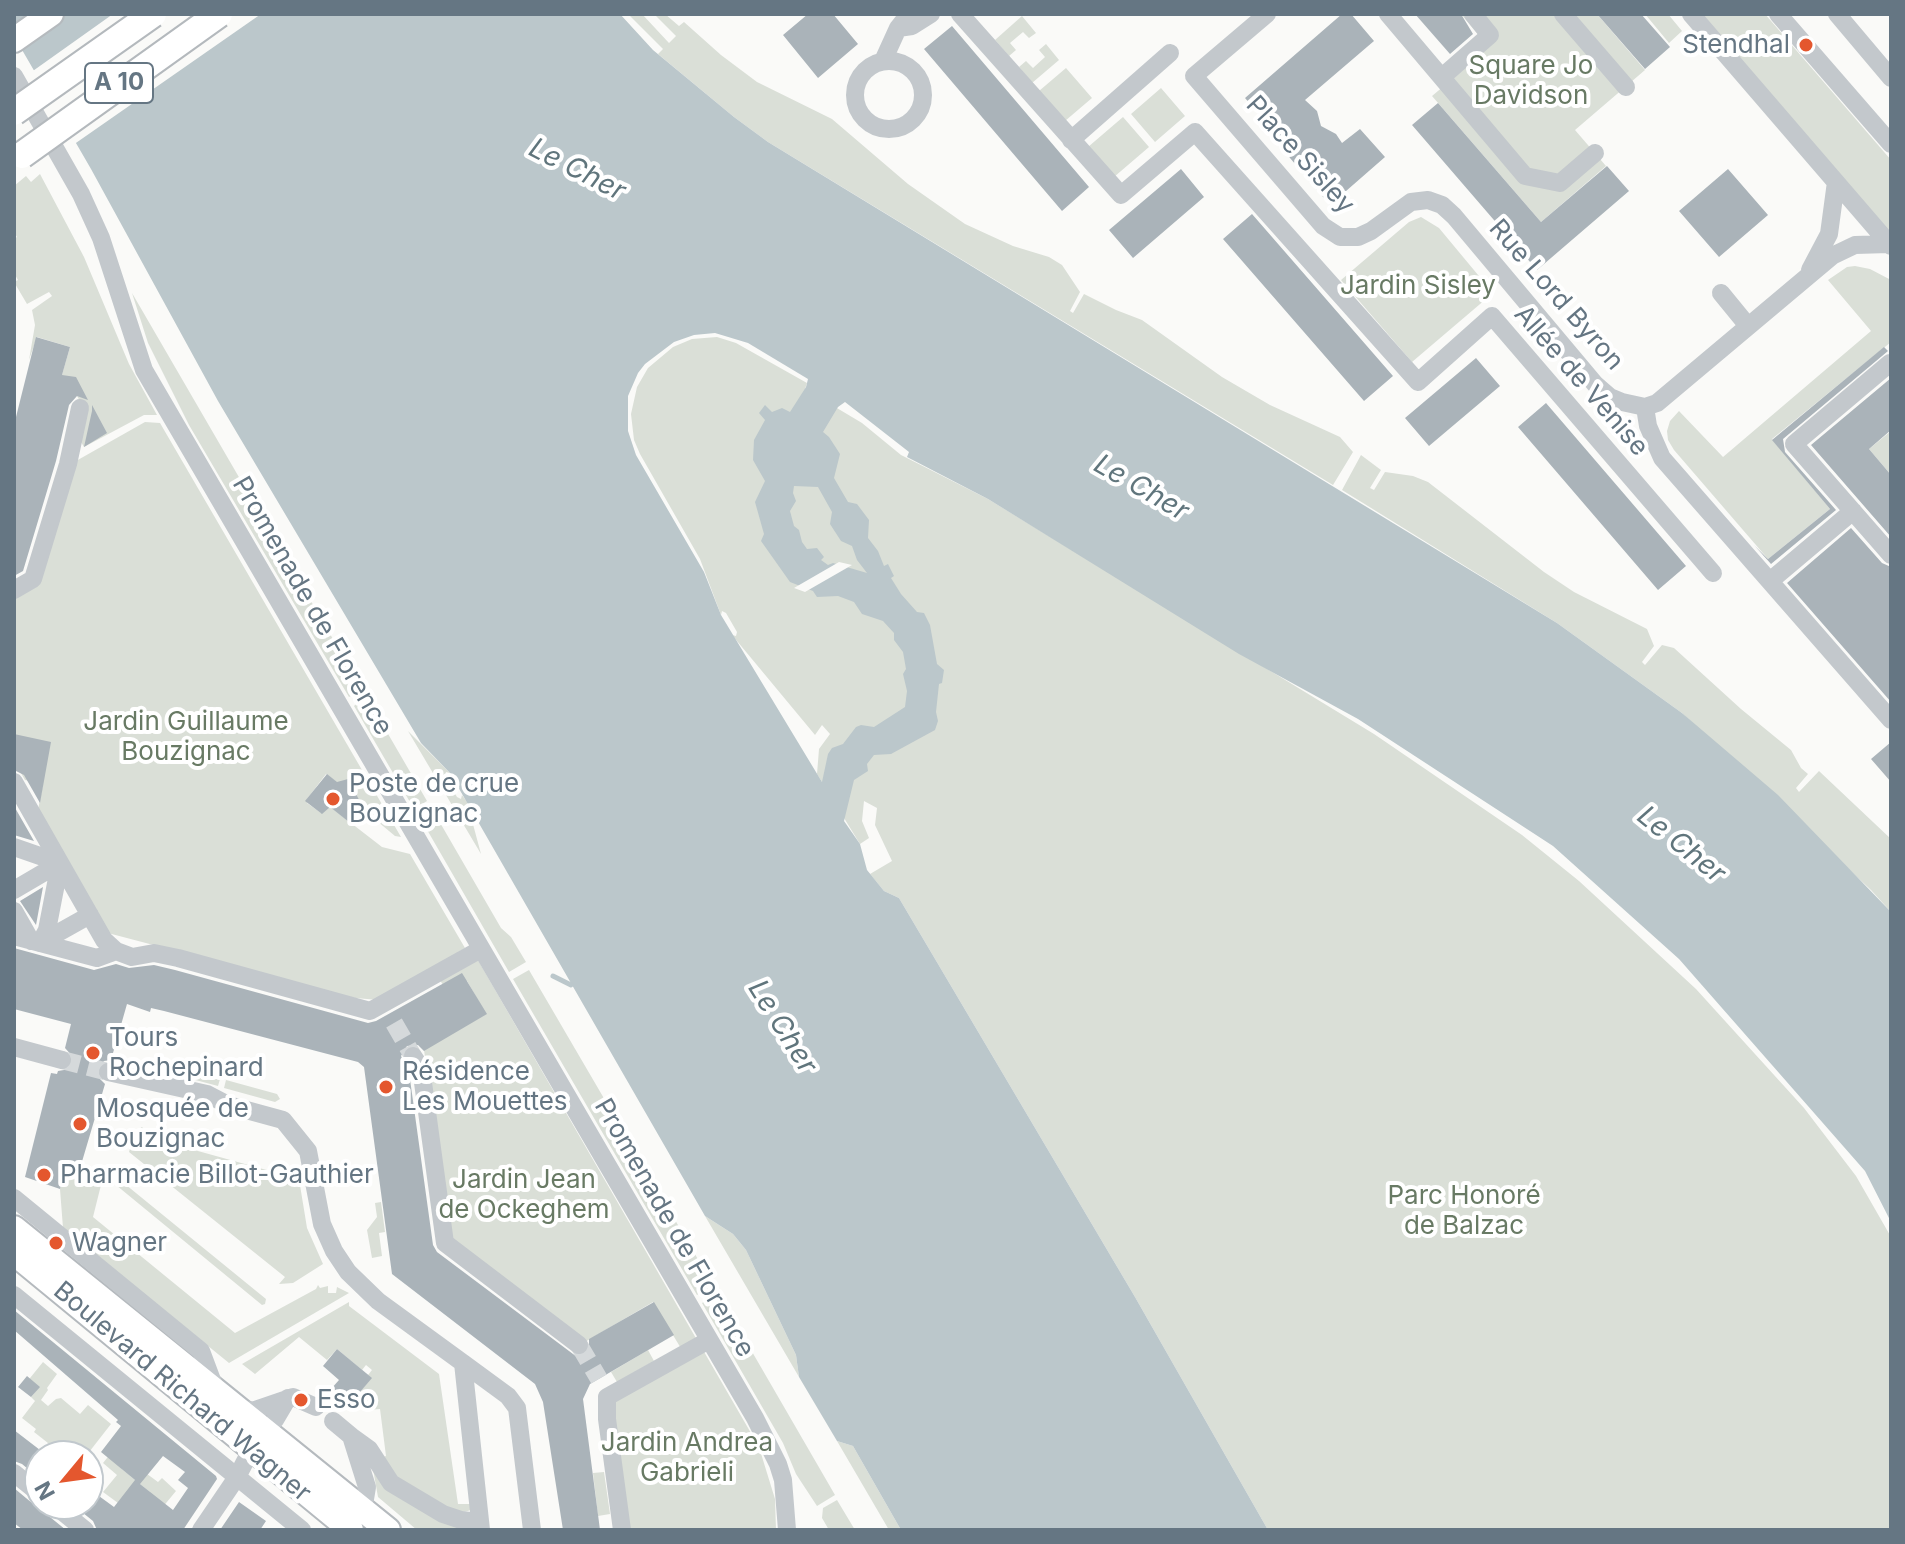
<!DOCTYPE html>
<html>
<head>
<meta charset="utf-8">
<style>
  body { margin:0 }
  #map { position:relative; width:1905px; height:1544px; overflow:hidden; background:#fafaf8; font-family:Inter,sans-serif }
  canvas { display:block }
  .frame { position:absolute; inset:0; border:16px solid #657683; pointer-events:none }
  .north { position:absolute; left:24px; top:1440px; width:80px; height:80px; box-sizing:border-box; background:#fff; border:2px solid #c1c8cd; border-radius:50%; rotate:241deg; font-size:22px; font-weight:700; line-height:32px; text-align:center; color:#657683 }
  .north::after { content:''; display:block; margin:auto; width:28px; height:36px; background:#e4572e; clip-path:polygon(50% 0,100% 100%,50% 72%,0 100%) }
</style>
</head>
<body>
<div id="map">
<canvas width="1905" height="1544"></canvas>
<div class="frame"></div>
<div class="north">N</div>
</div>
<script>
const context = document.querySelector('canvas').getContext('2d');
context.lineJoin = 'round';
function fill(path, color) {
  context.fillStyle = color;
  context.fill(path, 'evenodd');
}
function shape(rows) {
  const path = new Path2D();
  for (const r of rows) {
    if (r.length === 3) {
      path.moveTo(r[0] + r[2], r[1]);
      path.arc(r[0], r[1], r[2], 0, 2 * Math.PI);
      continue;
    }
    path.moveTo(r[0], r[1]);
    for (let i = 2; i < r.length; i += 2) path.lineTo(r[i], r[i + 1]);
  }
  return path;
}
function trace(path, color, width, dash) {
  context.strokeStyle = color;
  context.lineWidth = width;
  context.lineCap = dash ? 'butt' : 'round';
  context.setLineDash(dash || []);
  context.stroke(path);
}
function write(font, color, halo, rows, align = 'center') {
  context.font = font + ' Inter,sans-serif';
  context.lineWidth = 8;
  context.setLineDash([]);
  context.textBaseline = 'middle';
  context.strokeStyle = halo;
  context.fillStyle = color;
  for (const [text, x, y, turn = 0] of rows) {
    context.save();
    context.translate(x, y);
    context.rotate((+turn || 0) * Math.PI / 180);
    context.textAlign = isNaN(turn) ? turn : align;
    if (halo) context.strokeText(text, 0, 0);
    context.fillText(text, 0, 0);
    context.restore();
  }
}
const green = shape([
  [628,14,642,14,669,43,676,36,654,14,665,14,679,26,684,22,721,55,757,82,832,119,908,184,965,224,1013,246,1049,257,1062,265,1080,292,1070,311,1073,313,1084,294,1116,310,1142,320,1222,377,1270,405,1340,437,1353,452,1333,485,768,142,734,117,658,54,663,49],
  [1461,14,1597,14,1645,70,1575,130,1606,166,1541,222,1432,96,1463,70,1480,37],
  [1645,14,1668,14,1682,31,1669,43],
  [1698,14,1765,14,1891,160,1891,239],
  [1022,16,1036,33,1029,38,1023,32,1010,43,1016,50,1009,56,995,40],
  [1046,44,1059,60,1032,83,1019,67,1026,61,1033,68,1045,57,1039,50],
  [1066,68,1092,98,1065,121,1039,91],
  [1161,88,1185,116,1155,142,1131,114],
  [1123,117,1149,147,1114,177,1088,147],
  [40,174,84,257,129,364,157,415,144,415,84,447,78,437,85,410,73,389,59,385,70,347,37,337,29,360,35,325,32,310,52,296,49,292,27,304,14,282,18,280,14,273,14,239,17,237,14,232,14,186,26,176,31,182],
  [1421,217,1439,228,1493,293,1412,362,1341,280,1409,222],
  [1855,266,1870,269,1891,280,1891,342,1772,439,1830,509,1768,559,1674,450,1668,440,1667,431,1670,421,1679,411,1723,457,1871,331,1828,280,1847,267],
  [132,293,427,801,414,809,354,706,357,703,353,695,349,697,189,425,148,343],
  [717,337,736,343,807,383,805,389,862,423,901,455,988,499,1374,734,1522,835,1579,881,1696,989,1804,1108,1856,1176,1891,1237,1891,1530,1268,1530,1135,1297,899,898,884,891,870,874,892,861,875,825,877,808,864,801,862,821,869,838,860,844,817,774,819,749,830,734,822,725,815,735,732,635,736,636,737,632,726,613,722,611,721,615,700,559,640,454,634,440,631,414,637,387,648,368,673,347,692,339],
  [145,422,160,423,401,837,395,836,365,811,340,785,326,774,307,799,307,803,321,813,329,806,382,847,410,854,465,948,379,1000,355,998,104,932,38,810,43,784,25,780,14,761,14,595,38,582,76,461],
  [1891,431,1891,475,1869,449],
  [1361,455,1381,470,1370,488,1374,490,1385,472,1413,476,1428,482,1544,572,1574,592,1647,629,1654,646,1642,662,1645,665,1662,645,1674,648,1741,709,1791,750,1801,768,1808,774,1796,788,1799,792,1819,771,1891,839,1891,912,1871,890,1682,713,1557,623,1342,490],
  [408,731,450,773,446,772,445,776,457,797,461,799,462,795,467,802,481,854],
  [435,814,501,928,511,937,526,962,509,972,422,821],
  [475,955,697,1340,682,1350,653,1302,585,1342,451,1239,424,1050,486,1014,467,981,447,992,440,980],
  [529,970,713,1285,697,1295,513,979],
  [171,1065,220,1079,218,1086,169,1073],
  [226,1080,277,1094,280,1099,275,1102,224,1088],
  [142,1127,151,1138,299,1179,307,1228,323,1264,293,1283,279,1284,285,1277,129,1152,135,1132],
  [67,1161,94,1169,100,1174,101,1185,93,1217,235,1333,316,1289,318,1285,320,1288,328,1286,328,1293,336,1293,337,1287,349,1293,229,1363,63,1228,60,1189],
  [120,1180,266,1299,265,1304,262,1305,116,1185],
  [381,1202,385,1232,379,1233,382,1256,372,1258,367,1230,377,1217,375,1203],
  [705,1216,733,1234,746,1250,796,1355,799,1377],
  [718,1293,835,1495,817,1506,796,1474,783,1443,702,1303],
  [349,1302,349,1306,439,1374,458,1504,472,1504,472,1509,468,1511,458,1513,403,1484,379,1458,386,1456,380,1409,368,1410,367,1398,360,1392,371,1378,368,1375,372,1370,366,1365,362,1370,337,1349,327,1360,299,1337,255,1374,242,1364],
  [648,1350,654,1361,617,1382,611,1372],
  [703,1350,759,1447,775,1499,776,1530,626,1530,612,1403],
  [43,1362,57,1374,47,1388,48,1390,41,1400,48,1406,56,1399,61,1398,80,1414,88,1405,111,1424,86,1456,52,1456,44,1449,48,1443,34,1432,36,1429,22,1418,35,1401,31,1397,36,1391,26,1383],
  [837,1441,853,1446,901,1530,889,1530],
  [115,1448,122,1469,135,1480,143,1471,158,1482,162,1478,176,1491,162,1508,161,1530,132,1514,150,1492,136,1481,118,1503,103,1492,117,1475,103,1463],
  [373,1469,462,1528,464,1530,417,1530,378,1497],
  [604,1472,610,1514,598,1516,593,1473],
  [837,1500,855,1530,829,1530,822,1518,823,1508]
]);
const water = shape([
  [14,14,620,14,653,50,734,117,768,142,1557,623,1682,713,1778,795,1891,912,1891,1222,1865,1171,1679,959,1553,846,1358,719,1239,654,988,499,907,457,909,452,845,402,838,407,823,432,829,437,840,454,834,478,848,502,857,504,869,520,868,538,878,551,884,566,888,564,894,576,891,578,901,594,917,612,924,613,930,625,937,664,944,670,942,683,939,684,936,712,938,721,935,730,891,754,874,755,867,764,868,771,854,780,844,821,860,844,867,870,884,891,899,898,1135,1297,1268,1530,901,1530,853,1446,837,1441,799,1377,796,1355,746,1250,733,1234,705,1216,450,773,421,743,218,401,91,169,14,36],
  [715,333,748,343,808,379,806,387,790,412,782,408,772,412,765,405,759,413,765,420,754,440,753,460,765,481,755,502,764,534,761,541,790,582,813,591,817,597,838,596,854,602,862,614,883,621,894,633,894,640,903,652,906,669,903,674,907,691,905,707,874,727,861,725,856,727,843,744,832,748,828,754,822,782,721,615,704,572,636,455,628,431,628,396,638,373,645,364,674,342,694,335],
  [794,486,818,487,832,512,830,524,841,541,852,546,857,560,867,573,833,563,828,565,821,560,824,557,817,548,807,549,802,542,799,530,794,526,790,511,796,501,793,493]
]);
const pier = shape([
  [113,14,261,14,73,145,30,73],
  [839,562,852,565,805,592,794,588]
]);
const stream = shape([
  [553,976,571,985]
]);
const building = shape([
  [808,14,833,14,858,44,818,78,783,35],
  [1342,14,1351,14,1374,41,1305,100,1317,111,1321,126,1336,134,1342,143,1360,129,1385,157,1330,205,1290,158,1272,129,1245,98],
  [1415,14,1461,14,1473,34,1450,54],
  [1597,14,1641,14,1670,47,1645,69],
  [952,26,1089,187,1062,211,924,49],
  [1438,103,1541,222,1607,166,1629,191,1537,270,1412,125],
  [1181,169,1204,197,1133,258,1109,230],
  [1728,169,1768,215,1719,257,1679,211],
  [1252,214,1393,376,1364,401,1223,239],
  [36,337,70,347,62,375,76,377,88,400,77,396,69,405,56,461,23,571,14,576,14,425],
  [1884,347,1888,351,1783,439,1785,452,1836,510,1771,564,1754,545,1768,559,1830,509,1772,440],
  [1476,358,1500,386,1429,446,1405,418],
  [1891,378,1891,430,1869,449,1891,475,1891,537,1811,445],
  [1546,403,1686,566,1658,590,1518,427],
  [92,405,107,433,84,447,92,411],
  [1851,528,1882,563,1891,567,1891,702,1787,583],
  [14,734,51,742,40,803,24,775,14,770],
  [1891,742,1891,782,1871,759],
  [327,774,337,782,348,779,365,811,354,826,330,807,322,814,305,801],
  [14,806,34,841,14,835],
  [43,887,36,925,20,901],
  [14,948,94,970,116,964,129,968,154,965,175,970,368,1023,376,1021,462,973,487,1014,424,1051,418,1045,407,1046,401,1056,409,1072,433,1245,437,1252,577,1357,589,1352,589,1339,654,1302,674,1335,590,1384,583,1399,600,1530,563,1530,543,1402,535,1384,392,1274,364,1067,358,1062,164,1011,151,1008,150,1012,127,1004,111,1060,104,1061,97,1069,97,1076,105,1084,81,1165,67,1161,60,1189,25,1177,51,1073,57,1074,58,1071,70,1069,74,1058,65,1048,71,1024,14,1009],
  [14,1310,216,1476,217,1479,183,1530,97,1530,93,1521,72,1504,88,1504,88,1488,114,1507,135,1480,101,1452,121,1426,116,1422,118,1420,14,1330],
  [163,1456,185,1472,178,1480,188,1488,173,1510,140,1484],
  [337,1349,372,1378,349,1405,331,1389,339,1380,323,1366],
  [27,1376,40,1387,31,1397,18,1387],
  [14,1430,40,1450,40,1479,22,1464,14,1461],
  [14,1488,32,1503,41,1506,45,1513,66,1530,23,1530,14,1523],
  [239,1502,266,1521,260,1530,220,1530]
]);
const minorTunnel = shape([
  [394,1023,413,1056],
  [62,1060,108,1072],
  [579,1345,599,1379]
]);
const minor = shape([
  [960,14,1121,195,1195,132,1418,382,1492,316,1713,573],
  [1267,14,1194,76,1323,226,1340,237,1358,237,1371,231,1411,202,1428,200,1442,205,1454,216,1595,384,1610,397,1622,402,1645,407,1657,403,1832,256,1855,245,1889,244],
  [1388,14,1525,176,1560,183,1595,153],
  [1563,14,1626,87],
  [1691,14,1891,246],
  [1778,14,1891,144],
  [1837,14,1891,78],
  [898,28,912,26,931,14],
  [889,95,34],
  [883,61,898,28,909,14],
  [14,76,81,194,101,238,144,370,755,1418,778,1464,783,1480,787,1530],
  [1442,77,1490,35,1473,14],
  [1071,140,1170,53],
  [1810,270,1829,234,1836,182],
  [1721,293,1748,326],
  [1890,363,1794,444,1891,555],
  [1645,407,1648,426,1662,458,1891,720],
  [1770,581,1853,511],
  [14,590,33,579,68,464,80,408],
  [14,782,104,940,116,951],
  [14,847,60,863],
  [14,890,60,863],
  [14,911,31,941],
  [14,936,97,958,116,951,132,957,154,953,178,958,370,1011,481,949],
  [40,943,47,930,60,863],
  [40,943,90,915],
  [14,1047,62,1060],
  [413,1056,421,1068,445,1243,579,1345],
  [108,1072,207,1094,228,1105,283,1120,308,1151,322,1224,334,1251,348,1272,378,1301,463,1363],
  [14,1198,201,1351,216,1391],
  [14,1295,302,1530],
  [242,1411,255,1410,293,1397,316,1407],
  [275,1420,288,1398],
  [333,1421,351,1436,367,1487,365,1499],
  [351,1436,369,1449,391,1483,443,1514,461,1520,480,1522],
  [14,1473,40,1494],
  [53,1504,85,1530],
  [201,1530,237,1477,251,1450],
  [481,1530,463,1363,508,1396,517,1408,532,1530],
  [622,1530,607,1419,607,1397,709,1340]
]);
const major = shape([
  [14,40,51,14],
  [14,1228,388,1530],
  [14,1253,351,1530]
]);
const highwayBridge = shape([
  [14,112,153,14],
  [22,155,219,14]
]);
const markers = [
  [1806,45,8,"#e4572e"],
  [333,799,8,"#e4572e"],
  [93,1053,8,"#e4572e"],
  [386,1087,8,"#e4572e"],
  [80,1124,8,"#e4572e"],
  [44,1175,8,"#e4572e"],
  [56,1243,8,"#e4572e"],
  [301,1400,8,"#e4572e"]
];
const shields = [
  [119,83,68]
];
const shieldNames = [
  ["A 10",119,83]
];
const poiNames = [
  ["Stendhal",1790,45,"right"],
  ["Poste de crue",349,784],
  ["Bouzignac",349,814],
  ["Tours",109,1038],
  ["Rochepinard",109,1068],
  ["Résidence",402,1072],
  ["Les Mouettes",402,1102],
  ["Mosquée de",96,1109],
  ["Bouzignac",96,1139],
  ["Pharmacie Billot-Gauthier",60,1175],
  ["Wagner",72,1243],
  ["Esso",317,1400]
];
const parkNames = [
  ["Square Jo",1531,66],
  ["Davidson",1531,96],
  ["Jardin Sisley",1418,286],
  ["Jardin Guillaume",186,722],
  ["Bouzignac",186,752],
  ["Jardin Jean",524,1180],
  ["de Ockeghem",524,1210],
  ["Parc Honoré",1464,1196],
  ["de Balzac",1464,1226],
  ["Jardin Andrea",687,1443],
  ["Gabrieli",687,1473]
];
const streetNames = [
  ["Place Sisley",1300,155,48],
  ["Rue Lord Byron",1556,295,49],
  ["Allée de Venise",1581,381,49],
  ["Promenade de Florence",312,606,60],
  ["Promenade de Florence",674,1228,60],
  ["Boulevard Richard Wagner",182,1392,40]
];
const waterNames = [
  ["Le Cher",577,170,27],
  ["Le Cher",1141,488,30],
  ["Le Cher",1681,845,39],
  ["Le Cher",782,1027,58]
];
fill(green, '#dadfd7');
fill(water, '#bbc7cb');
fill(pier, '#fafaf8');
trace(stream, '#bbc7cb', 5);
fill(building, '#aab3b9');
trace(minorTunnel, '#d5d9db', 18, [18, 9]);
trace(major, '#b5babe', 28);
trace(minor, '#c3c8cc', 18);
trace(major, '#fff', 24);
trace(highwayBridge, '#b4b9bd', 30, []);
trace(highwayBridge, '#fff', 26);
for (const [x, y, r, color] of markers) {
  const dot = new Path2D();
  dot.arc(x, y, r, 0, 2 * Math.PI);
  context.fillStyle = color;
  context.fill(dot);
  trace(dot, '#fff', 3);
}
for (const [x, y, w] of shields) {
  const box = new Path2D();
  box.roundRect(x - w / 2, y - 20, w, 40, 6);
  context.fillStyle = '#fff';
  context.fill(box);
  trace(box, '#657683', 2);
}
write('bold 24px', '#657683', null, shieldNames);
write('26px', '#657683', '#fff', poiNames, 'left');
write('26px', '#687a64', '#fff', parkNames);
write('26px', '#657683', '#fff', streetNames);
write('italic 28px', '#60757c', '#fff', waterNames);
</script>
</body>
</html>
